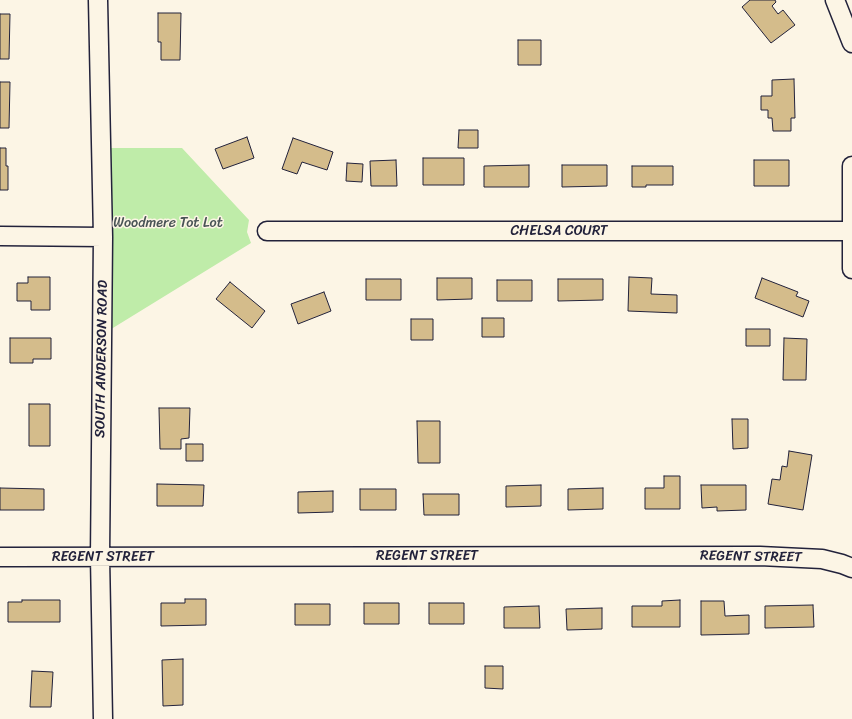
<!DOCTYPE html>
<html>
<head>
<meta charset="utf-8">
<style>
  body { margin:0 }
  canvas { display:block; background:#fcf5e5 }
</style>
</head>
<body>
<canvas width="852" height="719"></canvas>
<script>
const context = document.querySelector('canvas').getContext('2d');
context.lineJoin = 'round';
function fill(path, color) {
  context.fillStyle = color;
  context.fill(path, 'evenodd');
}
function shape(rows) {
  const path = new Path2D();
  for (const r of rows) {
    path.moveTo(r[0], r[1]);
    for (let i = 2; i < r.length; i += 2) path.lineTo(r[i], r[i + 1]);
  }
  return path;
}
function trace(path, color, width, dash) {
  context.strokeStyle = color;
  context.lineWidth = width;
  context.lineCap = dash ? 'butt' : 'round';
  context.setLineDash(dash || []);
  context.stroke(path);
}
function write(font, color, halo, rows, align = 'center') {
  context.font = font + ' Sriracha,sans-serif';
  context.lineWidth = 3;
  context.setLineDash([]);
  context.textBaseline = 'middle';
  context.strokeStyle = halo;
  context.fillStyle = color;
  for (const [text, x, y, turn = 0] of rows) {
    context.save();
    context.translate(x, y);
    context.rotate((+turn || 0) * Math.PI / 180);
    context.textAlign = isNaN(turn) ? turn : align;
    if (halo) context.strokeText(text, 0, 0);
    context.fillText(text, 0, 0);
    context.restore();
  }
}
const green = shape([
  [107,148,182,148,249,220,247,232,251,243,108,331]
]);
const building = shape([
  [750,0,775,0,776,2,772,6,778,14,783,10,795,25,771,43,742,7,750,0],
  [158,13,181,13,180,60,161,60,161,42,158,42,158,13],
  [0,14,10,14,9,59,0,59,0,14],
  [518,40,541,40,541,65,518,65,518,40],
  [794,79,795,118,791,118,791,131,773,131,772,118,768,118,768,110,761,110,761,96,772,96,772,80,794,79],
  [0,82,10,82,9,128,0,128,0,82],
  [459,130,478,130,478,148,458,148,459,130],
  [247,137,254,158,223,169,215,149,247,137],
  [293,138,333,152,327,170,302,162,297,174,282,169,293,138],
  [0,148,6,148,6,166,8,166,8,190,0,190,0,148],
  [423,158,464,158,464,185,423,185,423,158],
  [396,160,397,186,371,186,370,161,396,160],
  [754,160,789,160,789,186,754,186,754,160],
  [347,163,363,164,362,182,346,181,347,163],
  [529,165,529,187,484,187,484,166,529,165],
  [562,165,607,165,607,186,562,187,562,165],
  [632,166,673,166,673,185,646,185,646,187,632,187,632,166],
  [28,277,50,277,50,310,31,310,31,301,17,301,17,283,28,283,28,277],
  [629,277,652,278,651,294,677,295,677,313,628,311,629,277],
  [437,278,472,278,472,299,437,300,437,278],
  [762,278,798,292,796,296,809,301,803,317,755,298,762,278],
  [366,279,401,279,401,300,366,300,366,279],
  [558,279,603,279,603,300,558,301,558,279],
  [497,280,532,280,532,301,497,301,497,280],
  [230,282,265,311,252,328,216,299,230,282],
  [324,292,331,311,298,324,291,304,324,292],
  [482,318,504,318,504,337,482,337,482,318],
  [411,319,433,319,433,340,411,340,411,319],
  [746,329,770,329,770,346,746,346,746,329],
  [10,338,51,338,51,359,33,359,33,363,10,363,10,338],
  [784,338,807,339,806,380,783,380,784,338],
  [29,404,50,404,50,446,29,446,29,404],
  [159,408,190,408,189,438,181,439,181,449,160,449,159,408],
  [732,419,748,419,748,448,733,449,732,419],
  [417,421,440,421,440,463,418,463,417,421],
  [186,444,203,444,203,461,186,461,186,444],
  [789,451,812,455,803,510,768,504,772,479,780,480,782,466,787,467,789,451],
  [664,476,680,476,680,509,645,509,645,488,664,488,664,476],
  [157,484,204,485,203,506,157,506,157,484],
  [541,485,541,506,506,507,506,486,541,485],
  [701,485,746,485,746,510,717,511,717,507,702,508,701,485],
  [0,488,44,489,44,510,0,510,0,488],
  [603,488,603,509,568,510,568,489,603,488],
  [360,489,396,489,396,510,360,510,360,489],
  [333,491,333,512,298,513,298,492,333,491],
  [423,494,459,494,459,515,424,515,423,494],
  [185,599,206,599,206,625,161,626,161,603,185,603,185,599],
  [22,600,60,600,60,622,8,622,8,602,22,602,22,600],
  [680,600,680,627,632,627,632,606,662,606,662,601,680,600],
  [701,601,724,601,725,616,749,615,749,634,701,635,701,601],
  [364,603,399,603,399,624,364,624,364,603],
  [429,603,464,603,464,624,429,624,429,603],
  [295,604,330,604,330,625,295,625,295,604],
  [813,605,814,627,765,628,765,606,813,605],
  [539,606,540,628,504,628,504,607,539,606],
  [602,608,602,629,567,630,566,609,602,608],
  [183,659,183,705,163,706,162,660,183,659],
  [485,666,503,666,503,689,485,688,485,666],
  [32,671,53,672,51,707,30,707,32,671]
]);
const minor = shape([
  [98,0,103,237,100,557,103,719],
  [835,0,852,43],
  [852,166,852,269],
  [267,231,851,231],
  [0,236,103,237],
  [0,557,760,556,822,559,842,564,852,568]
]);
const parkNames = [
  ["Woodmere Tot Lot",168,223]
];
const streetNames = [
  ["CHELSA COURT",559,231],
  ["SOUTH ANDERSON ROAD",102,359,-89],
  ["REGENT STREET",427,556],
  ["REGENT STREET",103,557],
  ["REGENT STREET",751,557,1]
];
fill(green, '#bfeca9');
fill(building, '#d4bc8b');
trace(building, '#22223b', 1);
trace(minor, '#22223b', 21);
trace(minor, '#fcf5e5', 18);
write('14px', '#495456', '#fcf5e5', parkNames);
write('14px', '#22223b', '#fcf5e5', streetNames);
</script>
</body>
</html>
